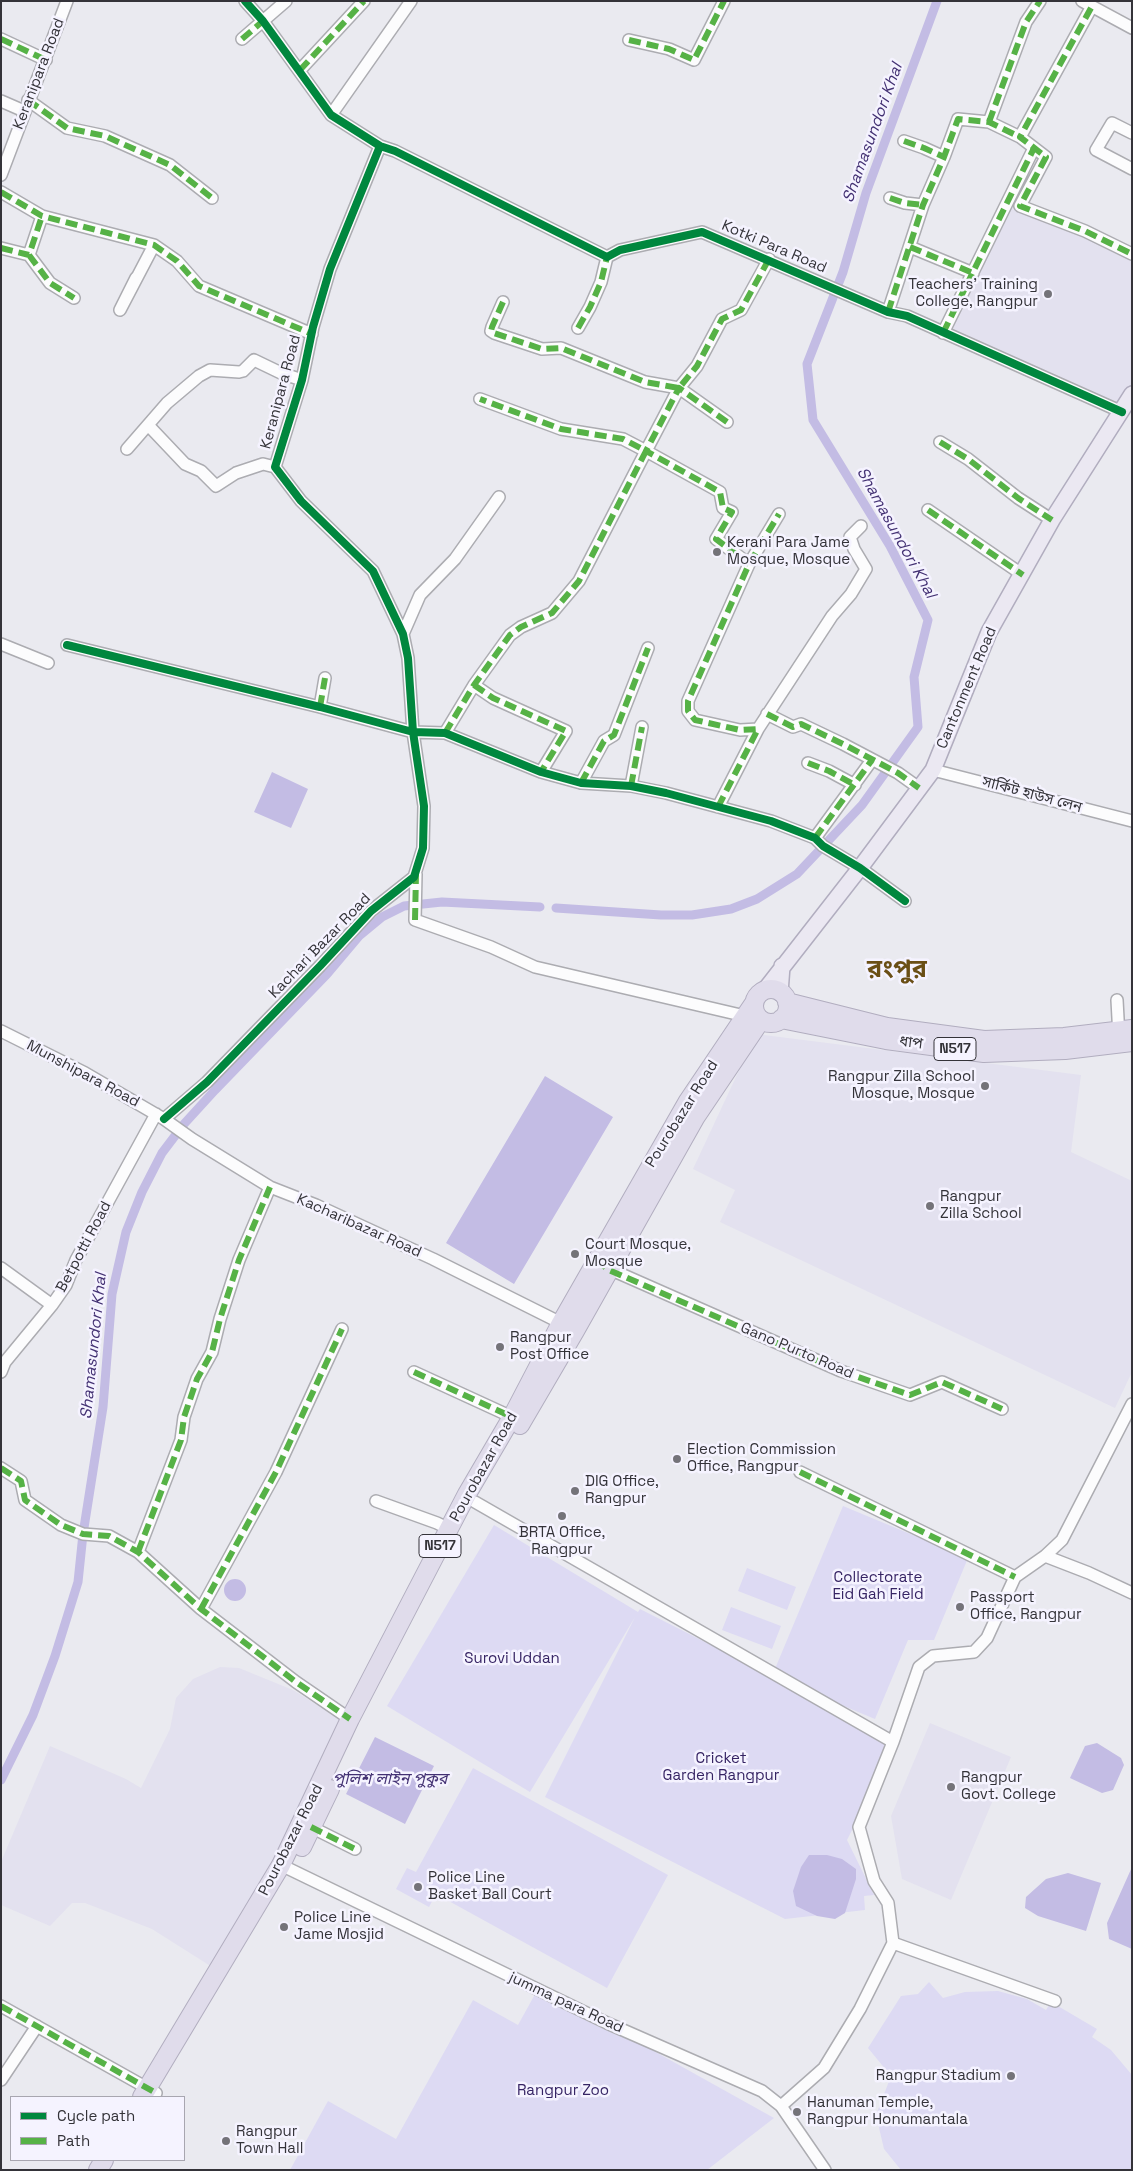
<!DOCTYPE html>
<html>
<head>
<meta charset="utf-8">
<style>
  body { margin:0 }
  #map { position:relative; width:1133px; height:2171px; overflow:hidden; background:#eaeaf0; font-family:"Space Grotesk",sans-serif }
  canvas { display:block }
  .frame { position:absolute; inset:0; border:2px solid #343339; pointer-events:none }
  .legend { position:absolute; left:10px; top:2096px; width:175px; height:65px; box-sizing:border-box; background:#f5f3ff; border:1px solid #a8a6b0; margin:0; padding:6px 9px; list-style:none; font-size:15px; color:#343339 }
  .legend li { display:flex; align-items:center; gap:10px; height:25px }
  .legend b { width:25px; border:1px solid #a8a6b0 }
</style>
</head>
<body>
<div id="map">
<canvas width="1133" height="2171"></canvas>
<div class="frame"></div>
<ul class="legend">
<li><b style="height:6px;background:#00873e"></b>Cycle path</li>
<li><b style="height:6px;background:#56b246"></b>Path</li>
</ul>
</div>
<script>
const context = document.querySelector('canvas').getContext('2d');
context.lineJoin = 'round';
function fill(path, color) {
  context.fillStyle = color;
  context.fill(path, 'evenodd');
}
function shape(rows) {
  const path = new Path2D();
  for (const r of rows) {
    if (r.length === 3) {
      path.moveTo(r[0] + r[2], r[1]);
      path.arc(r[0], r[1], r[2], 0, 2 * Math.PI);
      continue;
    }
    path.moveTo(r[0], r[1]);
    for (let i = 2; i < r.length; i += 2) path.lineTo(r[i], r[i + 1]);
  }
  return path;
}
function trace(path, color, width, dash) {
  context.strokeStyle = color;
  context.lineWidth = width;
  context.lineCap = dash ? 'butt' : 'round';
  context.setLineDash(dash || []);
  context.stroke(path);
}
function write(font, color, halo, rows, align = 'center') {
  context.font = font + ' "Space Grotesk","Noto Sans Bengali",sans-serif';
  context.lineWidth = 5;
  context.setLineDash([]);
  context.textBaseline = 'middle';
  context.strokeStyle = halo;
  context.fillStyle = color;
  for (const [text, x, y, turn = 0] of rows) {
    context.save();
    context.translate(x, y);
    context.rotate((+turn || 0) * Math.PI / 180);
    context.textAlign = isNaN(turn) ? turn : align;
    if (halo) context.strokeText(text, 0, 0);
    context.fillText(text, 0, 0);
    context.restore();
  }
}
const built = shape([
  [1008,204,1039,219,1084,233,1132,256,1132,388,1120,410,947,332],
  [756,1034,1081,1075,1071,1152,1132,1181,1132,1372,1115,1408,720,1222,735,1190,693,1169],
  [220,1667,239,1668,293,1690,343,1721,223,1974,152,1929,85,1903,72,1903,50,1926,1,1905,1,1862,50,1746,126,1779,141,1788,170,1729,176,1698,193,1679],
  [930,1723,1011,1757,951,1900,902,1879,891,1816]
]);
const green = shape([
  [843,1506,968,1558,934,1640,908,1640,875,1719,791,1684,898,1739,847,1840,874,1895,864,1896,865,1910,785,1919,545,1797,635,1617,530,1792,387,1706,494,1525,638,1612,640,1609,772,1676],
  [747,1568,796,1587,787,1610,738,1591],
  [731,1607,781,1626,772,1649,722,1630],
  [473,1768,668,1875,607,1988,436,1894,429,1907,396,1889,407,1868,416,1872],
  [929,1982,943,1998,965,1992,998,1991,1027,1999,1046,2010,1051,2002,1097,2029,1092,2037,1111,2050,1132,2075,1132,2170,901,2170,884,2149,876,2115,891,2076,868,2048,901,1996,918,1994],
  [539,1987,774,2118,707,2170,290,2170,328,2101,396,2139,473,2000,518,2025]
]);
const water = shape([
  [272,772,308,789,291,828,254,812],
  [545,1076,613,1117,514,1284,446,1243],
  [235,1590,11],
  [375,1737,434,1766,405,1824,346,1794],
  [1097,1743,1121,1758,1124,1765,1113,1790,1102,1793,1070,1778,1085,1746],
  [809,1855,827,1855,842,1859,856,1869,856,1879,845,1913,835,1919,817,1916,796,1906,793,1891,801,1867],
  [1132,1867,1132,1949,1109,1939,1107,1923],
  [1068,1873,1101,1883,1086,1931,1038,1916,1025,1908,1026,1897,1046,1879]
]);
const canal = shape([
  [556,908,661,915,692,915,731,909,757,899,797,874,862,805,918,727,914,677,928,620,890,546,813,420,807,364,843,272,866,193,937,1],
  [1,1780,33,1715,55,1656,78,1582,83,1534,103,1407,112,1294,126,1232,142,1192,162,1153,184,1124,215,1090,327,974,359,936,382,917,404,906,442,902,540,907]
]);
const minor = shape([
  [245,1,263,21,331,115,380,146,395,151,607,257,620,250,702,232,888,312,907,316,1122,412],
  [1082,1,1132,28],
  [1091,8,1020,137,1046,157,1020,206,1085,231,1132,254],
  [1,39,46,60],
  [242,39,286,1],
  [629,40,669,49,694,60,724,1],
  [300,70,364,1],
  [28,100,67,128,105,136,170,165,212,198],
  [1,101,24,111],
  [331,115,411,1],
  [989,122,1026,22,1040,1],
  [1132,133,1112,123,1096,150,1132,169],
  [904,141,924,148,944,157],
  [1,175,67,1],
  [1,192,42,216,154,245,177,261,199,286,312,334],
  [890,198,905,203,923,205],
  [910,247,973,273],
  [1,248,29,255,42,216],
  [29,255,50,283,74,298],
  [136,278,120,310,154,245],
  [503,302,492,327,491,331,494,333,542,349,561,348,645,382,679,388,697,366,722,319,741,310,769,259],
  [888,312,923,205,944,157,958,119,989,122,1020,137],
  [578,328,590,307,601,282,607,257],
  [943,333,1034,148],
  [727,422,679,388,646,451,720,492,723,508,732,512,716,539,749,564],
  [148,425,185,464,201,471,216,486,236,473,263,464,275,467],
  [940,442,968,459,1018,498,1052,520],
  [127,449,167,403,199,376,210,370,239,372,243,371,254,360,281,373,302,380],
  [928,510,1023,575],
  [403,634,420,595,455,559,499,497],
  [1,644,48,663],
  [67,645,320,707,413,732,445,733,541,772,581,783,631,786,666,793,771,821,815,838,823,846,860,868,905,901],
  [474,685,493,698,566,731,541,772],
  [320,707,325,678],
  [767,714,793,727,801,724,843,744,898,773,919,788],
  [758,729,832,616,851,594,866,569,854,549,850,537,861,526],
  [445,733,474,685,510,635,521,627,552,613,579,581,646,451,623,439,561,429,480,399],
  [808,763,829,771,855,785],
  [933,770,1132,821],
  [581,783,604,741,614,735,648,648],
  [631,786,642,727],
  [718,807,758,729,740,730,695,720,688,711,688,701,749,564,779,514],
  [815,838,872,760],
  [416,874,415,920,491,947,535,967,745,1016],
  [1117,1000,1119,1037],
  [1,1031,85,1073,164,1119,192,1139,270,1187,316,1205,433,1259,561,1323],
  [164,1119,207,1082,320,966,371,911,414,877,423,848,424,806,413,732,408,658,403,634,373,571,301,501,275,467,302,380,313,327,330,269,380,146],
  [605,1267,841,1371,910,1395,942,1382,1002,1409],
  [1,1268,52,1305],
  [1,1372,5,1362,52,1305,66,1285,76,1260,156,1114],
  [414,1372,512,1417],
  [1,1468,21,1481,25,1500,61,1525,83,1534,109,1536,138,1552,201,1609,296,1682,350,1719],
  [800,1472,1015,1577],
  [376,1501,437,1523,449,1529],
  [475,1502,893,1742],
  [138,1552,181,1440,184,1417,197,1379,212,1352,220,1319,239,1260,270,1187],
  [1045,1556,1089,1573,1132,1593],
  [201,1609,276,1472,342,1329],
  [311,1827,355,1849],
  [281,1865,607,2023,762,2091,781,2106,825,2170],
  [893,1943,1055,2001],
  [1,2006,156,2093],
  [1,2080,37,2026],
  [781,2106,824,2068,860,2009,893,1943,888,1903,874,1881,859,1827,893,1742,919,1667,933,1656,974,1652,987,1638,1015,1577,1045,1556,1062,1540,1132,1404]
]);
const major = shape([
  [764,991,860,868,933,770,989,632,1052,520,1132,394],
  [780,993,782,966]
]);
const highway = shape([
  [771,1006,17],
  [787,1002,887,1027,984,1040,1064,1037,1132,1029],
  [781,1019,886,1040,984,1053,1065,1050,1132,1042],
  [520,1425,575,1331,695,1118,761,1020],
  [302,1847,330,1789],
  [142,2097,281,1865,350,1719,467,1494,512,1417,561,1323,688,1101,754,1003],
  [98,2170,104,2160]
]);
const quiet = shape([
  [1091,8,1020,137,1046,157,1020,206,1085,231,1132,254],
  [1,39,46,60],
  [242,39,263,21],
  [629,40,669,49,694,60,724,1],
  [300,70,364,1],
  [28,100,67,128,105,136,170,165,212,198],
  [989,122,1026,22,1040,1],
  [904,141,924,148,944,157],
  [1,192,42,216,154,245,177,261,199,286,312,334],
  [890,198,905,203,923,205],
  [910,247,973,273],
  [1,248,29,255,42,216],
  [29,255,50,283,74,298],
  [503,302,492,327,491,331,494,333,542,349,561,348,645,382,679,388,697,366,722,319,741,310,769,259],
  [888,312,923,205,944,157,958,119,989,122,1020,137],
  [578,328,590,307,601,282,607,257],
  [943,333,1034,148],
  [727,422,679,388,646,451,720,492,723,508,732,512,716,539,749,564],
  [940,442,968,459,1018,498,1052,520],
  [928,510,1023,575],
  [474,685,493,698,566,731,541,772],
  [320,707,325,678],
  [767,714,793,727,801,724,843,744,898,773,919,788],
  [445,733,474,685,510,635,521,627,552,613,579,581,646,451,623,439,561,429,480,399],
  [808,763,829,771,855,785],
  [581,783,604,741,614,735,648,648],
  [631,786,642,727],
  [718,807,758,729,740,730,695,720,688,711,688,701,749,564,779,514],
  [815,838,872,760],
  [415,920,416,874],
  [596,1260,609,1270,841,1371,910,1395,942,1382,1002,1409],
  [414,1372,512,1417],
  [1,1468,21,1481,25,1500,61,1525,83,1534,109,1536,138,1552,201,1609,296,1682,350,1719],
  [800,1472,1015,1577],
  [138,1552,181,1440,184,1417,197,1379,212,1352,220,1319,239,1260,270,1187],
  [201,1609,276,1472,342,1329],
  [311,1827,355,1849],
  [1,2006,156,2093]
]);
const cycleway = shape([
  [245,1,263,21,331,115,380,146,395,151,607,257,620,250,702,232,888,312,907,316,1122,412],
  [67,645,320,707,413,732,445,733,541,772,581,783,631,786,666,793,771,821,815,838,823,846,860,868,905,901],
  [164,1119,207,1082,320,966,371,911,414,877,423,848,424,806,413,732,408,658,403,634,373,571,301,501,275,467,302,380,313,327,330,269,380,146]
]);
const markers = [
  [1048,294,5,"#747379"],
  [717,552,5,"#747379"],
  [985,1086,5,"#747379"],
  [930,1206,5,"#747379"],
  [575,1254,5,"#747379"],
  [500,1347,5,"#747379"],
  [677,1459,5,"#747379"],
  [575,1491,5,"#747379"],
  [562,1516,5,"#747379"],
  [960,1607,5,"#747379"],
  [951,1787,5,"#747379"],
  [418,1887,5,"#747379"],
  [284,1927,5,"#747379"],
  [1011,2076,5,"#747379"],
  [797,2112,5,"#747379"],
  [226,2141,5,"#747379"]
];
const shields = [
  [955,1049,42],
  [440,1546,42]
];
const shieldNames = [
  ["N517",955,1049],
  ["N517",440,1546]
];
const streetNames = [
  ["Keranipara Road",39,74,-69],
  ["Kotki Para Road",774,247,23],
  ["Keranipara Road",281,392,-75],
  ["Cantonment Road",967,688,-67],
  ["সার্কিট হাউস লেন",1032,795,15],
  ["Kachari Bazar Road",320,946,-46],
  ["ধাপ",911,1043,7],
  ["Munshipara Road",83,1074,28],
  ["Pourobazar Road",682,1114,-58],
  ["Kacharibazar Road",359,1226,24],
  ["Betpotti Road",84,1247,-62],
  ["Gano Purto Road",797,1351,23],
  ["Pourobazar Road",484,1467,-61],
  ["Pourobazar Road",291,1840,-63],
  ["jumma para Road",566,2003,25]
];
const poiNames = [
  ["Teachers' Training",1038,285,"right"],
  ["College, Rangpur",1038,302,"right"],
  ["Kerani Para Jame",727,543],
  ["Mosque, Mosque",727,560],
  ["Rangpur Zilla School",975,1077,"right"],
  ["Mosque, Mosque",975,1094,"right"],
  ["Rangpur",940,1197],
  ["Zilla School",940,1214],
  ["Court Mosque,",585,1245],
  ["Mosque",585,1262],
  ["Rangpur",510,1338],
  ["Post Office",510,1355],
  ["Election Commission",687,1450],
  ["Office, Rangpur",687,1467],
  ["DIG Office,",585,1482],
  ["Rangpur",585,1499],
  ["BRTA Office,",562,1533,"center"],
  ["Rangpur",562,1550,"center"],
  ["Passport",970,1598],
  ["Office, Rangpur",970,1615],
  ["Rangpur",961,1778],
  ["Govt. College",961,1795],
  ["Police Line",428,1878],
  ["Basket Ball Court",428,1895],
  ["Police Line",294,1918],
  ["Jame Mosjid",294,1935],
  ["Rangpur Stadium",1001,2076,"right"],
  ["Hanuman Temple,",807,2103],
  ["Rangpur Honumantala",807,2120],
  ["Rangpur",236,2132],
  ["Town Hall",236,2149]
];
const parkNames = [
  ["Collectorate",878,1578],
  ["Eid Gah Field",878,1595],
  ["Surovi Uddan",512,1659],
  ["Cricket",721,1759],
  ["Garden Rangpur",721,1776],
  ["Rangpur Zoo",563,2091]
];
const waterNames = [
  ["Shamasundori Khal",873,133,-70],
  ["Shamasundori Khal",896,533,61],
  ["Shamasundori Khal",94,1346,-84],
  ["পুলিশ লাইন পুকুর",390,1780]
];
const townNames = [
  ["রংপুর",897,970]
];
fill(built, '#e3e1ef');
fill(green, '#dddaf3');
fill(water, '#c3bce4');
trace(canal, '#c3bce4', 9);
trace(minor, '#acacb1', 14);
trace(major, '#b1adbf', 18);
trace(highway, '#b1adbf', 20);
trace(minor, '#fcfcfd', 11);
trace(major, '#ebe8f2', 15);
trace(highway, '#e0dceb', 18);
trace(quiet, '#56b246', 6, [12, 6]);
trace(cycleway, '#00873e', 8);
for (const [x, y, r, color] of markers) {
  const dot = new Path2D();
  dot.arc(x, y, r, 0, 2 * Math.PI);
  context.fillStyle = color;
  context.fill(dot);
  trace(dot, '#f5f3ff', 2);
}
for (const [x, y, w] of shields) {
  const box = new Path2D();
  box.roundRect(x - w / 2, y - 11.5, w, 23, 4);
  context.fillStyle = '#f5f3ff';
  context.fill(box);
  trace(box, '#343339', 1);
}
write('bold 14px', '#343339', null, shieldNames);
write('15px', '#343339', '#f5f3ff', streetNames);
write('15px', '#343339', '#f5f3ff', poiNames, 'left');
write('15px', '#362464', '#f5f3ff', parkNames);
write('italic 16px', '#433173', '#f5f3ff', waterNames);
write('bold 25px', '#6a4f16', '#f5f3ff', townNames);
</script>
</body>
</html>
